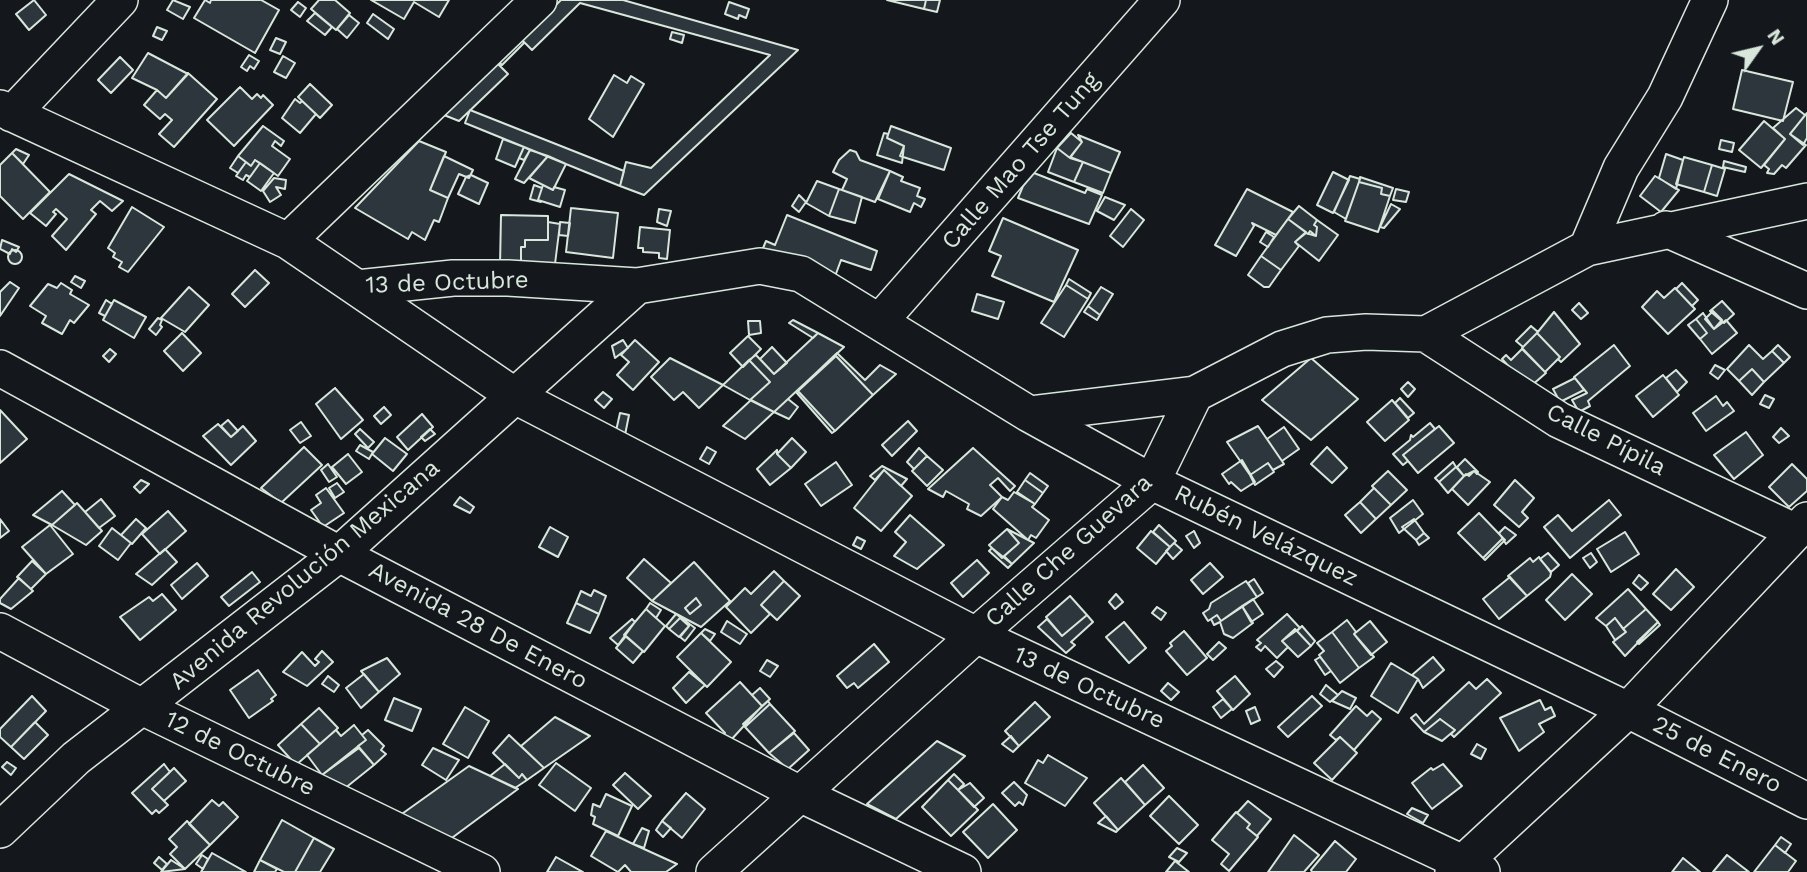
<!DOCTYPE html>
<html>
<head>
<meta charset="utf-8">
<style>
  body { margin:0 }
  #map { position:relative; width:1807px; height:872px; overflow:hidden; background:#14181c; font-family:"Work Sans",sans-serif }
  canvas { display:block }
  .north { position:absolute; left:1723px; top:14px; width:70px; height:70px; -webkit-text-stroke:5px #14181c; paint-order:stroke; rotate:56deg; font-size:19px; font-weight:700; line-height:28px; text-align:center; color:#d8e6dc }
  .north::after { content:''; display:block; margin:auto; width:24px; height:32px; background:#d8e6dc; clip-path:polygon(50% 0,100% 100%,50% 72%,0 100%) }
</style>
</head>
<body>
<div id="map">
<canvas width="1807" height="872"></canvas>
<div class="north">N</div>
</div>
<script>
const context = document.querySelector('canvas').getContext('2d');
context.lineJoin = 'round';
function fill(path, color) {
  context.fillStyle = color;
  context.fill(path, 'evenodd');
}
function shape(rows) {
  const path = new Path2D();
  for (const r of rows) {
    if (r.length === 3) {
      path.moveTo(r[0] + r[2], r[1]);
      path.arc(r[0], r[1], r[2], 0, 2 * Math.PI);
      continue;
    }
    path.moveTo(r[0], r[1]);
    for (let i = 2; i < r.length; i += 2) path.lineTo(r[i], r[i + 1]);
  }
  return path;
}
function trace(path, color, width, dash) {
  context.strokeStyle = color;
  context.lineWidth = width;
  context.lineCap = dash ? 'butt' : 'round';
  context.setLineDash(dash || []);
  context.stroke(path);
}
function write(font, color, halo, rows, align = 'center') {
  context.font = font + ' "Work Sans",sans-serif';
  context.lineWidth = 5;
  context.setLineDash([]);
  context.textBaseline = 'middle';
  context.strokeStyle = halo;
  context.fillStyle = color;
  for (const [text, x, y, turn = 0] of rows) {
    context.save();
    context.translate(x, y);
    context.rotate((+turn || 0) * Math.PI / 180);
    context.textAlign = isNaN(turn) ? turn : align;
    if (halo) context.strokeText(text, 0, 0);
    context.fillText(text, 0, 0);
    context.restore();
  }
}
const building = shape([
  [34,0,46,15,29,30,16,14,34,0],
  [173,0,190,7,183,19,167,10,173,0],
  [205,0,210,3,211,0,261,0,279,10,255,53,194,18,205,0],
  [319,0,335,0,350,13,336,30,311,9,319,0],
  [371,0,449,0,439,17,414,2,404,19,371,0],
  [561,0,623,0,798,50,644,195,620,186,626,162,651,168,770,55,580,3,532,50,521,39,561,0],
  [887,0,926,0,924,9,887,0],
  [926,0,940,0,937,12,924,9,926,0],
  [298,2,306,8,300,17,291,10,298,2],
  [729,2,749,9,746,18,739,15,738,19,725,14,729,2],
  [315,13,332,27,325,35,307,21,315,13],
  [373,14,394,29,388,39,367,23,373,14],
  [349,15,359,23,347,38,337,29,349,15],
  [157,27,167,31,162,40,153,36,157,27],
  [672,32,684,35,682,43,670,39,672,32],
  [276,38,286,42,280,54,270,50,276,38],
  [521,39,524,43,502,65,498,61,521,39],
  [148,53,188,74,166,98,157,90,132,78,148,53],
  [249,55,259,61,254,69,250,66,247,71,241,67,249,55],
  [283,56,295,63,286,78,274,72,283,56],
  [120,57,133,70,111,93,98,80,120,57],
  [497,63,508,74,459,121,444,115,497,63],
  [1742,70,1793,82,1783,121,1733,109,1742,70],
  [188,73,217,99,174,147,159,134,172,120,165,114,160,119,144,105,157,90,166,98,188,73],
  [614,75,627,83,631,76,644,84,613,137,589,119,614,75],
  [310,84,332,105,320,118,298,97,310,84],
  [240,87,252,99,257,94,261,98,263,95,273,105,234,146,207,120,240,87],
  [295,99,300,103,302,101,316,114,300,133,282,118,295,99],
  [1796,108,1805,115,1790,134,1806,145,1786,168,1782,165,1774,174,1767,173,1769,169,1764,165,1785,139,1773,128,1796,108],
  [470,110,624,171,620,186,465,123,470,110],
  [1807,113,1807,138,1803,145,1790,134,1807,113],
  [1764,121,1785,139,1761,168,1739,150,1764,121],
  [263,126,284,141,281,146,275,141,272,146,290,159,278,176,255,160,251,166,238,156,263,126],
  [891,126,951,148,944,170,900,156,904,146,887,138,891,126],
  [884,133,888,134,887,138,904,146,902,163,877,155,884,133],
  [1071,133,1082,142,1070,158,1057,148,1071,133],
  [1078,135,1120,152,1111,173,1070,157,1082,142,1078,135],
  [503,139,524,147,515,167,496,159,503,139],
  [1721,140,1734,143,1732,152,1719,149,1721,140],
  [419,141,446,152,430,190,448,198,439,222,434,220,425,240,412,232,408,239,355,208,419,141],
  [524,147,530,150,524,160,519,158,524,147],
  [1057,148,1070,158,1083,162,1074,182,1048,172,1057,148],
  [16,149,29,155,23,164,12,153,16,149],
  [530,150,548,156,524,183,515,179,530,150],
  [850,150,856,152,860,160,890,171,875,202,842,190,847,179,833,172,839,160,850,150],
  [12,153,50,192,23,219,0,196,0,165,12,153],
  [1666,154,1683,160,1676,189,1659,178,1666,154],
  [238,156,246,162,238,173,230,168,238,156],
  [444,156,473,170,469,178,459,174,448,198,430,190,444,156],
  [548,156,566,164,553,190,529,178,548,156],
  [1684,157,1712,165,1704,192,1676,184,1684,157],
  [255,160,260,163,250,177,246,175,243,180,236,176,246,162,251,166,255,160],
  [1724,161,1746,167,1745,172,1723,167,1724,161],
  [1083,162,1111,173,1103,193,1074,182,1083,162],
  [260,163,274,173,261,191,247,181,260,163],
  [1712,165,1725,169,1717,196,1704,192,1712,165],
  [890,171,903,177,901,181,920,188,917,196,925,199,921,207,914,203,910,212,878,199,890,171],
  [1333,172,1349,180,1333,213,1317,205,1333,172],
  [1034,173,1085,193,1087,189,1102,195,1089,224,1018,198,1023,186,1034,173],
  [69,174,123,201,112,211,100,201,91,210,96,214,66,250,52,236,67,219,56,209,53,212,56,214,46,226,30,213,69,174],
  [471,175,488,183,479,204,458,194,466,177,471,175],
  [1350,176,1360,179,1346,219,1334,212,1350,176],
  [1655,176,1679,190,1661,212,1640,196,1655,176],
  [1360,177,1393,188,1390,196,1381,194,1382,188,1359,182,1360,177],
  [274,178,286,180,285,189,276,187,281,195,270,202,263,191,274,178],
  [817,181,839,189,829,216,806,203,817,181],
  [1359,182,1382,188,1381,194,1390,196,1378,232,1345,221,1359,182],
  [534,185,542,188,538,200,541,202,530,199,534,185],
  [543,185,553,190,554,187,565,190,560,207,538,200,543,185],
  [839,189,862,197,855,223,829,216,839,189],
  [1247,189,1293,212,1276,235,1252,223,1254,226,1236,256,1215,245,1247,189],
  [1396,189,1409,192,1406,202,1393,200,1396,189],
  [799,195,806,202,799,212,792,206,799,195],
  [1105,197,1125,205,1114,220,1097,211,1105,197],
  [1391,204,1400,209,1384,228,1380,227,1391,204],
  [1299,206,1317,220,1314,225,1317,227,1316,236,1310,231,1308,234,1288,219,1299,206],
  [132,207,164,227,128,272,119,267,122,262,113,257,115,253,108,248,132,207],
  [571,208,618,213,613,258,566,252,571,208],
  [659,209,671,211,667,226,657,222,659,209],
  [1131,209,1144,220,1123,247,1110,236,1131,209],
  [501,215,548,216,548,240,525,240,525,247,521,247,521,267,500,266,501,215],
  [787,215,877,251,871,270,841,260,833,282,761,253,766,241,775,245,787,215],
  [1003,218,1078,250,1054,302,992,276,1001,256,989,251,1003,218],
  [1288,219,1306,232,1295,242,1299,246,1281,270,1261,256,1288,219],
  [1317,220,1338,235,1319,261,1295,242,1306,233,1316,236,1317,227,1314,225,1317,220],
  [548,222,560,224,555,264,521,265,521,247,525,247,525,240,548,240,548,222],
  [560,222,570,223,568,236,559,235,560,222],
  [640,227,670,230,667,259,659,258,659,253,643,252,643,248,638,248,640,227],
  [1266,232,1274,237,1268,247,1260,242,1266,232],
  [2,240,19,247,16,252,12,249,10,254,0,249,2,240],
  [15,257,7],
  [1261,256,1281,270,1269,287,1264,287,1248,275,1261,256],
  [255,270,269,283,245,307,232,294,255,270],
  [75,276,85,281,81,288,71,282,75,276],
  [1069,279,1091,293,1088,299,1066,285,1069,279],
  [10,282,19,288,0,316,0,292,10,282],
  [61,283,72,290,70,294,89,305,74,323,70,320,62,334,42,323,46,316,30,306,48,284,57,288,61,283],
  [1682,283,1698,300,1692,306,1676,289,1682,283],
  [1066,285,1088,299,1064,337,1041,323,1066,285],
  [189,287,209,305,185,332,161,318,189,287],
  [1101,287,1113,294,1100,315,1088,306,1101,287],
  [1675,288,1695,309,1668,334,1642,307,1657,291,1664,298,1675,288],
  [977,294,1004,302,998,319,972,311,977,294],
  [106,300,112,304,105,316,99,313,106,300],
  [114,300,146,317,134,338,103,320,114,300],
  [1722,301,1734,314,1724,323,1710,311,1722,301],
  [1579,303,1588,313,1581,319,1572,310,1579,303],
  [1088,306,1100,315,1097,320,1084,312,1088,306],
  [1713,311,1722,320,1714,329,1705,319,1713,311],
  [1554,312,1580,344,1561,362,1558,359,1560,357,1537,333,1554,312],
  [1703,313,1714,329,1726,320,1737,333,1712,354,1700,339,1707,333,1696,319,1703,313],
  [158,318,162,320,160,325,162,327,156,335,149,329,158,318],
  [1696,319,1707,333,1700,339,1688,325,1696,319],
  [793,320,818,333,813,338,789,323,793,320],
  [748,321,760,321,761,333,749,335,748,321],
  [1531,326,1538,332,1523,347,1516,341,1531,326],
  [182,333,201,353,183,371,164,351,182,333],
  [818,333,844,347,774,412,750,400,770,382,749,360,756,355,774,374,818,333],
  [1537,333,1560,357,1545,372,1522,348,1537,333],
  [748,336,761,349,743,367,730,353,748,336],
  [623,340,628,348,615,358,612,346,623,340],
  [635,340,659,362,633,390,617,375,629,362,621,355,635,340],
  [1614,345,1630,366,1588,401,1590,406,1579,412,1572,400,1587,393,1574,377,1614,345],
  [1749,345,1763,359,1772,351,1784,363,1764,382,1752,369,1739,381,1727,369,1749,345],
  [1778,345,1790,357,1784,363,1772,351,1778,345],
  [772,347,787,363,774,374,760,359,772,347],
  [110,349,116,354,109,362,103,356,110,349],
  [1522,349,1546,373,1531,386,1522,381,1502,359,1506,355,1511,360,1522,349],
  [837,353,865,380,880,365,896,374,873,395,836,356,798,391,835,431,832,433,796,392,837,353],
  [836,356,873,395,835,431,798,391,836,356],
  [670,358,723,385,699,408,683,392,674,400,651,377,670,358],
  [1311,358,1358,399,1311,440,1262,400,1311,358],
  [749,360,770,382,750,400,723,385,749,360],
  [1715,365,1725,370,1718,379,1710,373,1715,365],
  [1752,369,1764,382,1752,395,1739,381,1752,369],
  [1676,370,1687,382,1677,392,1666,378,1676,370],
  [1663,375,1679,395,1653,417,1636,396,1663,375],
  [1575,378,1584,390,1560,402,1553,389,1575,378],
  [1408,382,1415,389,1408,397,1401,389,1408,382],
  [335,388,363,420,341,439,316,404,335,388],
  [603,392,612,399,604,408,595,400,603,392],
  [1765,395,1774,399,1769,408,1760,404,1765,395],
  [1716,396,1723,406,1727,402,1734,411,1706,431,1693,413,1716,396],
  [1400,398,1414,413,1408,418,1395,403,1400,398],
  [788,399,798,407,789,419,774,412,788,399],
  [751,400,774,412,745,439,723,426,751,400],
  [1392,400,1409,420,1385,441,1367,422,1392,400],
  [384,407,391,415,381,424,374,416,384,407],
  [0,410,27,439,0,463,0,410],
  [620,413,629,415,625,435,616,431,620,413],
  [422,414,433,427,408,450,397,437,422,414],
  [228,420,238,431,231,437,221,426,228,420],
  [908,421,917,431,892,456,882,445,908,421],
  [301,422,311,436,300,443,290,430,301,422],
  [1430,423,1435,429,1403,455,1408,461,1403,465,1393,454,1410,440,1411,435,1413,437,1430,423],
  [218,424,231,437,243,426,256,441,231,465,203,436,218,424],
  [1258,426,1284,464,1273,470,1268,463,1250,475,1227,442,1258,426],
  [1439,426,1454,443,1418,473,1403,455,1439,426],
  [1284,427,1299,449,1282,461,1267,439,1284,427],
  [1781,428,1789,436,1779,443,1773,437,1781,428],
  [360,429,374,442,368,448,355,434,360,429],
  [430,429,435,434,425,441,421,437,430,429],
  [1746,432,1763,455,1734,479,1714,455,1746,432],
  [385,438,407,454,393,471,372,454,385,438],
  [792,438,806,452,791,468,777,454,792,438],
  [360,445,373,452,369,459,356,451,360,445],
  [304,447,322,465,281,503,261,488,304,447],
  [707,447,716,452,709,464,700,459,707,447],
  [1327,447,1347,468,1332,483,1311,464,1327,447],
  [919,448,927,456,914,469,907,462,919,448],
  [973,448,1015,486,1010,491,998,478,990,485,1002,497,981,516,967,509,969,504,946,491,943,497,928,489,973,448],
  [777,450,777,454,791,468,770,485,757,469,777,450],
  [348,454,362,472,346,484,332,467,348,454],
  [927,456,943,470,927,486,912,471,927,456],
  [1465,459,1478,472,1477,474,1474,471,1464,476,1457,467,1465,459],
  [1242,460,1255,482,1241,491,1231,482,1229,484,1222,474,1242,460],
  [836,462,852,485,821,506,805,484,836,462],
  [1453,462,1456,467,1439,482,1435,478,1453,462],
  [1268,463,1274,472,1255,485,1250,475,1268,463],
  [328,464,337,477,329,482,321,470,328,464],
  [1792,464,1807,479,1807,491,1789,507,1769,487,1792,464],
  [882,466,907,479,901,486,884,470,875,480,870,476,882,466],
  [1456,467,1464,476,1448,493,1439,482,1456,467],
  [884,470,912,496,881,531,854,508,884,470],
  [1388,471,1407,490,1391,505,1372,486,1388,471],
  [1474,471,1490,482,1468,505,1452,489,1466,474,1469,476,1474,471],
  [1030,473,1048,486,1043,493,1025,480,1030,473],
  [141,480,149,484,140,493,134,487,141,480],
  [1025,480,1043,493,1035,504,1017,492,1025,480],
  [1515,480,1534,498,1522,512,1528,518,1519,527,1494,505,1515,480],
  [337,483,344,492,335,498,329,488,337,483],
  [326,488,344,513,323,527,311,510,321,503,316,495,326,488],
  [1374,488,1391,505,1376,519,1360,502,1374,488],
  [62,491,75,505,52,525,33,515,62,491],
  [1014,492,1035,504,1032,507,1049,520,1036,538,1031,535,1028,540,993,509,1002,497,1008,500,1014,492],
  [460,497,474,507,470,513,454,505,460,497],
  [101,499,115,516,99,528,85,512,101,499],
  [1413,500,1423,514,1399,533,1390,518,1413,500],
  [1609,500,1621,515,1570,558,1544,527,1558,515,1572,531,1609,500],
  [1360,502,1376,519,1361,533,1345,515,1360,502],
  [77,503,102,531,86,545,52,525,77,503],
  [168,511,186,531,160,554,142,534,168,511],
  [1479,513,1503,538,1483,558,1458,533,1479,513],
  [910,515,944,545,917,569,894,556,906,542,895,532,910,515],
  [0,519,9,531,0,538,0,519],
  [136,519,146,528,132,544,121,535,136,519],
  [1414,519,1424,533,1416,540,1402,527,1414,519],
  [50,525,73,554,46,574,22,547,50,525],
  [1159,525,1176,541,1170,547,1153,532,1159,525],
  [550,527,568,537,558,557,539,547,550,527],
  [1505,527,1516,535,1506,544,1499,533,1505,527],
  [112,528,131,543,118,560,99,546,112,528],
  [1007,529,1019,543,1002,558,989,545,1007,529],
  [1007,529,1034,543,1012,564,1004,556,1019,543,1007,529],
  [1151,531,1170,547,1156,564,1137,548,1151,531],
  [1194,531,1200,543,1194,548,1186,536,1194,531],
  [1625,532,1639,554,1611,572,1597,549,1625,532],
  [1424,533,1429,538,1419,545,1416,540,1424,533],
  [857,537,865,541,861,549,853,545,857,537],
  [1503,538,1505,540,1485,560,1483,558,1503,538],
  [1174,543,1182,550,1173,559,1166,551,1174,543],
  [992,548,1012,564,1008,568,989,551,992,548],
  [165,549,177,562,152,585,136,574,165,549],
  [1548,553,1559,565,1551,572,1540,559,1548,553],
  [1591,553,1597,562,1590,568,1583,558,1591,553],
  [1539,557,1551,573,1550,577,1527,596,1508,576,1530,558,1533,562,1539,557],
  [644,559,671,583,652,601,627,578,644,559],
  [977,560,989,573,963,597,951,583,977,560],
  [32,561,46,574,31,589,17,577,32,561],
  [694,562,730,601,701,627,652,601,694,562],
  [696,598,701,605,690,614,685,608,696,598],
  [197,563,208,576,182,599,171,585,197,563],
  [1210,563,1223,577,1203,594,1191,580,1210,563],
  [1676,569,1694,587,1671,610,1653,594,1676,569],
  [774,571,784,581,761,605,770,614,751,633,726,607,745,588,751,594,774,571],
  [252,572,260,582,229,606,221,597,252,572],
  [1572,574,1592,594,1565,620,1546,600,1572,574],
  [1639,575,1648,583,1641,590,1633,583,1639,575],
  [1510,577,1527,596,1499,619,1483,599,1510,577],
  [19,578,33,591,11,609,0,603,0,599,19,578],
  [1254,579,1263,593,1257,597,1248,583,1254,579],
  [784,581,800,596,777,620,761,605,784,581],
  [1246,581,1257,597,1221,621,1217,615,1208,621,1203,613,1209,609,1211,603,1246,581],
  [1628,589,1646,609,1623,629,1615,618,1606,626,1596,618,1628,589],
  [594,590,606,596,599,614,576,603,581,591,591,596,594,590],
  [162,594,176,610,140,640,120,617,149,597,153,601,162,594],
  [1116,594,1123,602,1115,609,1109,602,1116,594],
  [1070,596,1087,615,1062,636,1046,617,1070,596],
  [696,598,701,605,690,614,685,608,696,598],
  [1253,599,1263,614,1251,622,1242,606,1253,599],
  [576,603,599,614,590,633,567,623,576,603],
  [650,603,661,610,656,618,646,609,650,603],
  [1242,606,1253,623,1233,638,1224,634,1220,622,1214,625,1211,619,1217,615,1221,621,1242,606],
  [1157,607,1166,613,1161,620,1152,613,1157,607],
  [646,609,665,626,644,652,624,635,646,609],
  [1646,609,1658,622,1625,656,1613,642,1626,632,1623,629,1646,609],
  [676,614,695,628,685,641,680,637,689,626,680,618,669,629,666,626,676,614],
  [1287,614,1300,628,1282,641,1288,647,1277,658,1265,646,1261,651,1256,647,1261,643,1257,640,1287,614],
  [1087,615,1093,622,1071,642,1075,645,1066,653,1038,627,1047,619,1062,636,1087,615],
  [680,618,689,626,679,637,669,629,680,618],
  [1615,618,1626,632,1615,640,1606,626,1615,618],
  [632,619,635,622,618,645,610,638,632,619],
  [1347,620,1356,632,1354,634,1374,657,1359,668,1332,632,1347,620],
  [727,621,747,634,740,644,721,632,727,621],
  [1370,621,1387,642,1371,655,1354,634,1370,621],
  [1124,622,1146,648,1129,663,1106,637,1124,622],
  [1658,622,1660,625,1639,644,1637,642,1658,622],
  [1302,626,1315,641,1311,646,1297,631,1302,626],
  [705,629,715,634,710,641,701,633,705,629],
  [1295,629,1311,646,1298,657,1282,641,1295,629],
  [1184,631,1207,658,1187,675,1166,651,1172,646,1170,643,1184,631],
  [1332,632,1359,668,1340,683,1319,655,1324,651,1317,643,1332,632],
  [701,633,731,662,707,687,677,657,701,633],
  [626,636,643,651,633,663,616,648,626,636],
  [1219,642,1226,648,1213,660,1207,654,1219,642],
  [874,644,889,662,858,688,854,683,847,688,837,676,874,644],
  [322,651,333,662,307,686,283,672,302,652,315,666,319,662,315,659,322,651],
  [1320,657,1331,671,1325,675,1315,660,1320,657],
  [1433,657,1444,670,1423,688,1418,679,1412,675,1433,657],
  [387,658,400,674,379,692,361,671,387,658],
  [767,660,778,666,770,677,760,671,767,660],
  [1276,661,1283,667,1274,677,1266,669,1276,661],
  [1391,663,1418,679,1398,713,1371,696,1391,663],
  [258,670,276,695,271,699,273,701,249,718,230,690,258,670],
  [689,672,705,685,686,703,673,688,689,672],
  [364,674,379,692,361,708,346,688,364,674],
  [328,676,339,685,334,692,322,684,328,676],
  [1235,676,1250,694,1233,710,1217,691,1235,676],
  [1487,679,1501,693,1454,737,1451,734,1455,730,1440,719,1424,732,1411,718,1416,714,1424,724,1469,682,1476,689,1487,679],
  [740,682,762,706,731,740,722,735,725,733,706,713,740,682],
  [1168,683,1179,692,1171,700,1161,691,1168,683],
  [1326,685,1338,695,1330,702,1320,694,1326,685],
  [760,688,770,699,762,706,752,695,760,688],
  [1342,691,1356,698,1350,709,1332,701,1342,691],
  [32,696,46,711,11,747,0,737,0,729,32,696],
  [1312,696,1322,706,1288,737,1278,727,1312,696],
  [394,698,421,709,412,731,385,720,394,698],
  [1223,699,1232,709,1221,718,1213,707,1223,699],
  [1540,700,1545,710,1551,707,1555,716,1539,724,1544,732,1519,751,1500,718,1540,700],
  [768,701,770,704,745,727,743,724,768,701],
  [1035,702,1050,717,1019,746,1005,731,1035,702],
  [770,704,795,731,769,753,745,727,770,704],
  [1356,706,1367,716,1372,711,1381,719,1354,750,1340,737,1336,740,1330,735,1356,706],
  [465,707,489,721,468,758,443,744,465,707],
  [1255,707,1260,720,1251,724,1246,711,1255,707],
  [319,708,338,728,320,744,301,724,319,708],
  [555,717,590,736,544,768,521,746,555,717],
  [1440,719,1455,730,1442,741,1424,732,1440,719],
  [35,722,48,735,24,759,11,747,35,722],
  [301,724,320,744,296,765,278,745,301,724],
  [354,725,366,740,322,775,307,755,336,730,341,736,354,725],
  [368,730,384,746,381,750,386,754,374,765,358,746,366,740,362,735,368,730],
  [794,733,809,750,788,769,769,753,794,733],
  [509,735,544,768,527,780,522,774,519,778,493,753,509,735],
  [1011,736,1019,746,1013,752,1002,744,1011,736],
  [1340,737,1357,753,1332,780,1314,763,1340,737],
  [937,741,965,756,896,819,867,804,937,741],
  [1477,744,1486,749,1481,759,1471,754,1477,744],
  [359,748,374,765,339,793,322,775,359,748],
  [433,748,459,760,446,780,422,765,433,748],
  [1048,755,1087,778,1065,806,1025,783,1038,760,1043,763,1048,755],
  [7,762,16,768,11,775,2,767,7,762],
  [556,763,591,788,575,811,539,785,556,763],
  [164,764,170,772,152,789,168,805,159,813,156,810,152,814,132,793,164,764],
  [505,764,519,778,522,774,527,780,515,788,490,776,505,764],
  [1443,764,1462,786,1432,809,1412,783,1431,768,1433,770,1443,764],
  [1143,765,1164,788,1145,805,1125,782,1143,765],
  [469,766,518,789,441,846,392,821,469,766],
  [174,768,186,781,164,801,152,789,174,768],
  [625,773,651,796,638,809,613,785,625,773],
  [954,774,964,784,958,790,948,780,954,774],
  [1121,778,1145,805,1118,830,1094,803,1121,778],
  [948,780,978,810,951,836,922,807,948,780],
  [1014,782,1027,795,1023,805,1019,802,1015,806,1002,793,1014,782],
  [970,783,984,798,974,807,958,790,970,783],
  [686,793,705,809,682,838,662,821,686,793],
  [606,794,632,806,618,836,593,824,595,817,591,815,593,804,600,807,606,794],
  [1169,796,1198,825,1179,844,1150,816,1169,796],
  [212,800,219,806,223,802,238,817,210,845,189,824,212,800],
  [1248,801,1271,819,1257,836,1247,828,1250,824,1237,813,1248,801],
  [993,804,1017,830,988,858,963,832,993,804],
  [1412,808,1428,815,1423,823,1407,814,1412,808],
  [1236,812,1250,824,1247,828,1258,837,1229,871,1221,864,1229,854,1212,840,1236,812],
  [1106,816,1118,830,1116,832,1098,823,1106,816],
  [282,820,314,838,295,872,284,872,260,860,282,820],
  [187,821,210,845,185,869,170,854,177,847,169,839,187,821],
  [662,821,671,828,663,837,656,830,662,821],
  [642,828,649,831,644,848,633,844,642,828],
  [606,831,633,844,677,864,666,872,631,872,625,865,618,872,591,856,606,831],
  [1294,835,1319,855,1304,872,1268,872,1294,835],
  [1781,837,1791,844,1785,853,1775,845,1781,837],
  [314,838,334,849,320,872,295,872,314,838],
  [1335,841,1356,859,1346,872,1312,872,1311,870,1335,841],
  [1775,845,1796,861,1788,872,1754,872,1775,845],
  [1177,848,1187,853,1179,862,1169,857,1177,848],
  [212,853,246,872,201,872,212,853],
  [202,855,208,859,203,869,196,864,202,855],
  [1727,855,1749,872,1713,872,1727,855],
  [159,857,167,864,162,870,154,863,159,857],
  [556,857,583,872,547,872,556,857],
  [1683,858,1700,872,1672,872,1683,858],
  [171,860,185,869,161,872,171,860],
  [260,860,277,869,275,872,254,872,260,860],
  [1175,861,1189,872,1166,872,1175,861]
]);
const minor = shape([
  [0,108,288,241,357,288,453,278,508,278,637,286,760,266,801,274,1029,414,1152,482,1628,710,1807,801],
  [12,114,120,0],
  [1666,229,1807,291],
  [288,241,539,0],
  [1587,248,1621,168,1665,97,1710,0],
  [357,288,515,396,976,635,1482,872],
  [880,321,1162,0],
  [1426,334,1559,420,1794,531],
  [0,368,339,554,802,795,963,872],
  [1029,414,1195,394],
  [0,631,144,708,482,872],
  [0,830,76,758,339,554,637,286],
  [714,872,976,635,1152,482,1195,394,1282,349,1327,335,1366,332,1426,334,1587,248,1807,201],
  [1453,872,1628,710,1807,520]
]);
const streetNames = [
  ["Calle Mao Tse Tung",1021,161,-49],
  ["13 de Octubre",447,283,-2],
  ["Calle Pípila",1606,440,27],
  ["Rubén Velázquez",1266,536,26],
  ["Calle Che Guevara",1069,551,-42],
  ["Avenida Revolución Mexicana",305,575,-40],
  ["Avenida 28 De Enero",478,626,28],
  ["13 de Octubre",1089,688,25],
  ["12 de Octubre",240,754,26],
  ["25 de Enero",1717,755,27]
];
fill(building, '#2c363c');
trace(building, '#d8e6dc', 2);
trace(minor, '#d8e6dc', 38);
trace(minor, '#14181c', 35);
write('24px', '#d8e6dc', '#14181c', streetNames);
</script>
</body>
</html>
